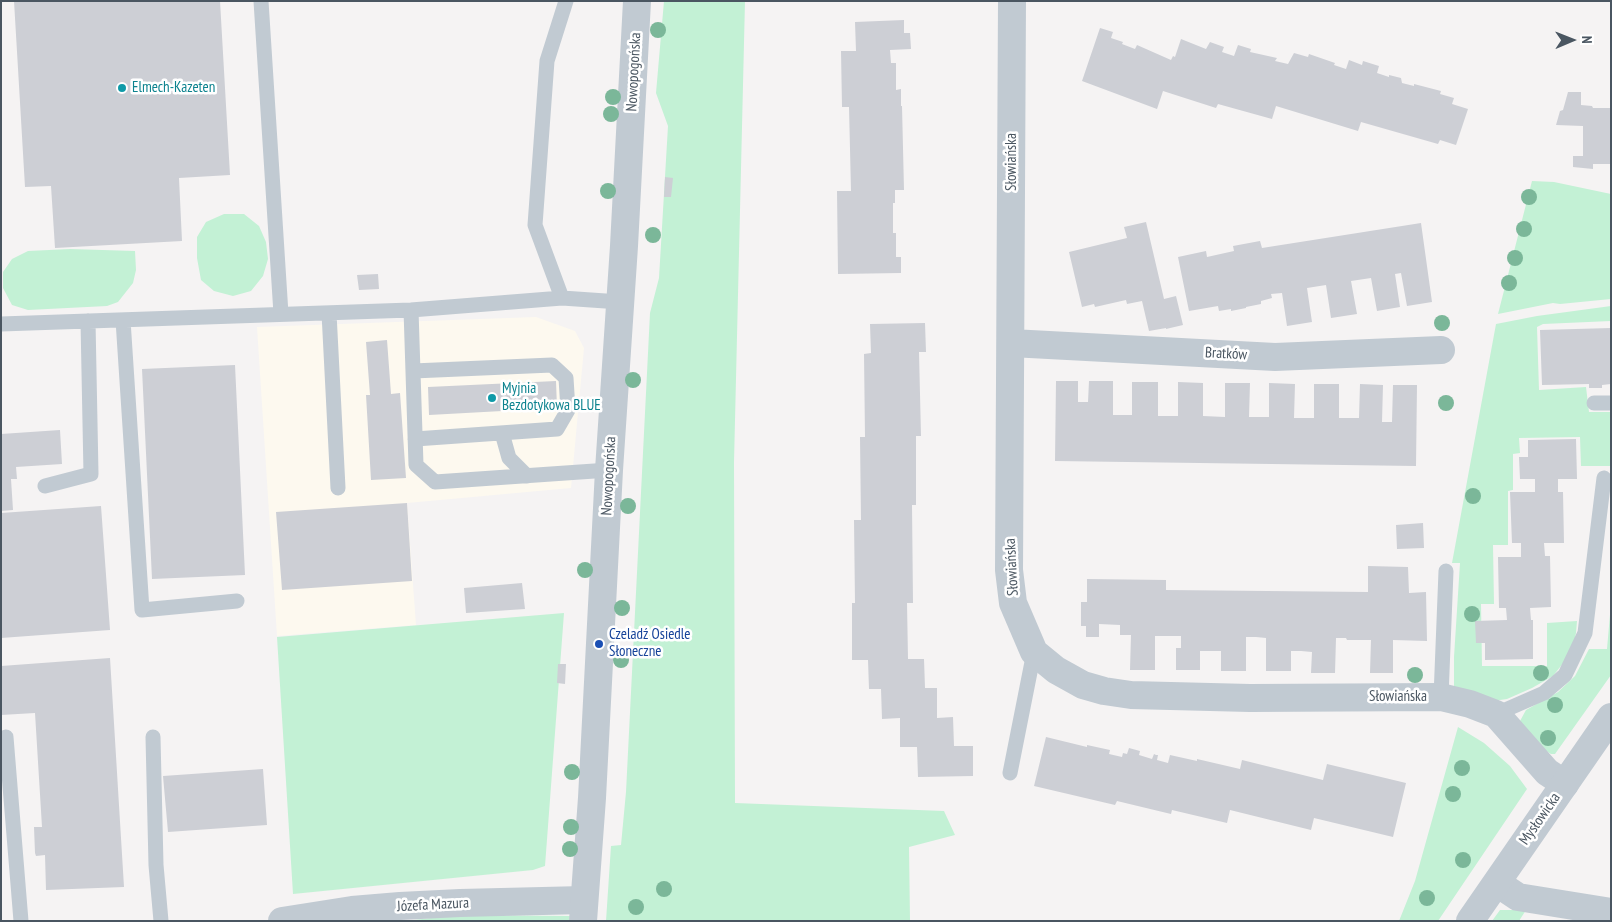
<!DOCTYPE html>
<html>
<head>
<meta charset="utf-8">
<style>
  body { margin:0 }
  #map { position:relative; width:1612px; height:922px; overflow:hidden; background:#f5f3f3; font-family:"PT Sans Narrow",sans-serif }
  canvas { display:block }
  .frame { position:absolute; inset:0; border:2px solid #4a5661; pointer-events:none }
  .north { position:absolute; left:1547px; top:15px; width:50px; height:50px; -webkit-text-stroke:4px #fff; paint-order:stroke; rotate:89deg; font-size:14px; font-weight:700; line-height:20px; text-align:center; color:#4a5661 }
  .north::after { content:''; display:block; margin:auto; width:18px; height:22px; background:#4a5661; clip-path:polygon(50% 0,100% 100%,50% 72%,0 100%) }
</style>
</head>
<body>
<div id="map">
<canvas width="1612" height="922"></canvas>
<div class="frame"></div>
<div class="north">N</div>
</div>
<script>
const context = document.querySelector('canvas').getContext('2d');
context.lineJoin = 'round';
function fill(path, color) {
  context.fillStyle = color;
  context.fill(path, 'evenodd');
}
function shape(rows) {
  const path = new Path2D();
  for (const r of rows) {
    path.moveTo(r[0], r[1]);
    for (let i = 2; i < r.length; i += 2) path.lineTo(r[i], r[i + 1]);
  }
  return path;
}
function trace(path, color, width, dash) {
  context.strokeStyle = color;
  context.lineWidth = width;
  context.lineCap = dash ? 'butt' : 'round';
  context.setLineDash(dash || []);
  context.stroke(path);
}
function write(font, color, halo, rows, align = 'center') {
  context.font = font + ' "PT Sans Narrow",sans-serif';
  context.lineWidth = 5;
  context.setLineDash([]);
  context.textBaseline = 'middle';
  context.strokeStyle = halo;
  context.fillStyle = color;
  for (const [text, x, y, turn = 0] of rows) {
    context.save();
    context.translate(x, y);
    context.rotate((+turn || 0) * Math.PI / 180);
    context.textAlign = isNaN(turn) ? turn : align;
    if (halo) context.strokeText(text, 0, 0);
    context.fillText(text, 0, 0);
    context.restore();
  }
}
const commercial = shape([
  [536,317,575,331,584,348,571,488,407,503,416,625,277,636,257,327]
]);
const green = shape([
  [664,1,745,1,734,462,735,803,944,811,955,835,909,847,910,921,606,921,611,846,621,845,626,792,650,313,659,278,668,126,656,93],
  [1532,181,1554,182,1611,194,1611,299,1560,304,1553,303,1498,314],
  [224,214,244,214,259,226,266,242,268,259,263,276,251,291,233,296,214,291,201,280,197,258,197,237,206,222],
  [70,249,135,251,136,270,133,283,118,302,107,306,28,310,12,305,3,288,3,272,12,259,28,251],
  [1611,306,1611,321,1543,324,1537,327,1539,390,1586,387,1589,412,1611,412,1611,466,1581,466,1580,437,1519,438,1520,453,1513,454,1513,490,1508,491,1508,545,1493,545,1494,604,1481,604,1482,666,1547,666,1547,623,1577,621,1576,633,1573,647,1564,662,1553,676,1532,688,1507,699,1493,701,1454,687,1454,657,1460,563,1452,563,1496,324,1537,316],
  [1611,603,1611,675,1555,754,1551,754,1543,749,1520,721,1526,710,1558,692,1575,676,1589,649,1607,649],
  [564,613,545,866,533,870,293,894,277,637],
  [1458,727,1484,743,1510,766,1527,789,1438,921,1399,921,1415,881],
  [1500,910,1526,910,1519,921,1492,921],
  [457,915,570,916,569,921,405,921]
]);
const building = shape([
  [14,1,220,1,230,175,179,178,182,241,55,248,51,186,25,187],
  [904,20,904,33,910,33,911,49,890,50,891,63,896,63,896,90,901,89,901,106,902,106,904,190,895,190,895,203,893,203,893,233,896,233,896,257,901,257,901,273,838,274,837,191,851,191,849,107,842,107,841,51,856,51,855,22],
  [1100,28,1113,32,1111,38,1123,42,1122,44,1135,49,1137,45,1171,60,1173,56,1175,57,1181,39,1206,49,1210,42,1224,47,1222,52,1234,56,1238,45,1251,49,1250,52,1277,58,1275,61,1288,64,1294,53,1308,57,1309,54,1335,63,1334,65,1346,69,1349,60,1362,65,1363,61,1379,66,1377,73,1389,77,1389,75,1401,78,1402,83,1414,86,1414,84,1441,91,1440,94,1454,98,1452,104,1468,109,1456,145,1440,140,1438,144,1361,122,1358,131,1276,106,1272,119,1218,104,1216,108,1163,91,1157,109,1082,81],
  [1568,92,1581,92,1581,105,1592,106,1593,108,1611,108,1611,164,1593,164,1593,169,1573,167,1573,156,1583,156,1583,126,1556,125,1560,111,1563,110],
  [665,177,673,178,671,197,664,197],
  [1146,222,1164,299,1176,296,1183,325,1166,329,1166,328,1149,331,1142,301,1127,304,1126,300,1095,307,1094,304,1082,307,1069,252,1127,238,1124,227],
  [1421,223,1432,302,1407,306,1401,273,1395,274,1400,307,1377,311,1371,278,1351,281,1357,314,1331,318,1326,285,1307,288,1312,322,1287,326,1282,293,1271,294,1272,298,1261,301,1261,304,1246,307,1246,308,1231,311,1231,309,1219,311,1218,306,1189,311,1178,257,1206,251,1207,257,1234,251,1233,246,1260,241,1262,248],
  [378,274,379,289,359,290,357,275],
  [925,323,926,352,919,352,921,436,916,436,916,505,912,505,913,603,907,603,908,659,924,659,925,688,937,688,937,718,953,717,954,746,973,746,973,776,918,777,917,747,900,747,900,718,882,719,881,689,869,689,868,660,852,660,852,603,855,603,854,520,861,520,860,437,865,437,864,354,871,353,870,324],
  [1611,328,1611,384,1602,385,1602,388,1589,388,1589,384,1542,385,1540,330],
  [387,340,391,394,400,393,406,478,371,480,366,395,370,395,366,342],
  [235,365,245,575,152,579,142,369],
  [556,381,557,408,429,415,428,387],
  [1056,381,1078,381,1078,402,1088,402,1089,381,1113,381,1113,415,1132,415,1132,382,1158,382,1158,416,1178,416,1178,382,1203,383,1203,416,1225,417,1225,383,1250,383,1249,417,1269,417,1269,383,1295,384,1294,418,1314,418,1314,384,1339,384,1339,418,1359,418,1360,384,1383,385,1382,422,1392,422,1393,385,1417,385,1416,466,1055,461],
  [60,430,62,464,16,467,17,479,11,479,13,510,1,511,1,434],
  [1576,439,1577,479,1558,479,1558,492,1563,492,1564,543,1544,543,1545,556,1550,556,1551,607,1530,608,1531,620,1533,620,1533,659,1485,660,1485,643,1476,643,1475,621,1507,620,1506,608,1499,608,1498,557,1521,557,1521,543,1512,543,1510,492,1535,492,1535,479,1520,479,1519,457,1528,457,1528,440],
  [407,503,412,581,282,590,276,512],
  [101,506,110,630,1,638,1,513],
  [1423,523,1424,548,1397,549,1396,525],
  [1368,566,1408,567,1409,593,1426,592,1427,641,1393,640,1393,673,1370,673,1371,640,1347,640,1346,638,1336,638,1335,673,1311,673,1312,652,1301,651,1291,651,1291,671,1266,671,1266,638,1256,637,1246,637,1246,671,1221,671,1221,651,1200,651,1200,670,1176,670,1176,648,1181,648,1181,636,1155,636,1155,670,1130,670,1131,635,1120,635,1120,625,1099,624,1099,637,1086,637,1086,626,1081,626,1081,602,1087,602,1087,579,1166,580,1166,590,1368,592],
  [522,583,525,609,466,613,464,588],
  [110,658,124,887,46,890,45,855,36,856,35,853,34,827,42,827,35,713,1,715,1,666],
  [558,664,566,664,565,684,557,683],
  [1046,737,1087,747,1087,745,1110,750,1109,754,1122,757,1123,753,1127,754,1129,748,1140,751,1139,755,1152,759,1154,754,1156,755,1158,755,1157,760,1168,763,1170,755,1197,761,1197,759,1240,769,1242,760,1323,780,1327,764,1406,783,1393,837,1314,818,1311,830,1230,810,1227,823,1172,810,1171,814,1117,801,1115,805,1034,786],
  [263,769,267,825,168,832,163,776]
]);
const service = shape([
  [261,1,281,314],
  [562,298,535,225,547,61,566,1],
  [411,310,416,465,435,482,609,470],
  [329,313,338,488],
  [123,320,142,610,237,601],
  [1,324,411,310,562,298,620,302],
  [413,371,552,365,566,378,568,410,557,429,415,439],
  [1594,403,1611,403],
  [502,433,509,458,527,476],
  [45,486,91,474,88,321],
  [1441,697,1446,571],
  [1496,714,1544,693,1565,675,1585,633,1604,478],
  [6,737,21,921],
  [153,737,156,865,161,921],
  [1010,773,1034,652]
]);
const minor = shape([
  [1012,1,1009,570,1013,603,1034,652,1056,670,1083,685,1104,691,1131,695,1250,698,1441,697,1470,704,1496,714,1547,772,1565,784],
  [1011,343,1275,357,1441,350],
  [1497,883,1518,897,1611,912],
  [282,921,352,910,400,906,460,903,584,900]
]);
const tertiary = shape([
  [583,921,592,798,609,470,624,246,637,1],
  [1470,921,1611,717]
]);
const trees = [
  [658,30],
  [613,97],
  [611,114],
  [608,191],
  [1529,197],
  [1524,229],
  [653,235],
  [1515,258],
  [1509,283],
  [1442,323],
  [633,380],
  [1446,403],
  [1473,496],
  [628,506],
  [585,570],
  [622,608],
  [1472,614],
  [621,660],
  [1541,673],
  [1415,675],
  [1555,705],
  [1548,738],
  [1462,768],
  [572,772],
  [1453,794],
  [571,827],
  [570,849],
  [1463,860],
  [664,889],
  [1427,898],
  [636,907]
];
const markers = [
  [122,88,5,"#0f9aa8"],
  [492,398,5,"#0f9aa8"],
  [599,644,5,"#1a4fb4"]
];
const streetNames = [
  ["Nowopogońska",634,72,-87],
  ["Słowiańska",1012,162,-90],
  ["Bratków",1226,354,3],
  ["Nowopogońska",609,476,-87],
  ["Słowiańska",1012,567,-93],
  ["Słowiańska",1398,697],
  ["Mysłowicka",1540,819,-55],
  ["Józefa Mazura",433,905,-3]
];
const cultureNames = [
  ["Elmech-Kazeten",132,88],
  ["Myjnia",502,389],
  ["Bezdotykowa BLUE",502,406]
];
const transitNames = [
  ["Czeladź Osiedle",609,635],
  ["Słoneczne",609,652]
];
fill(commercial, '#fdf9ef');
fill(green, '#c3f1d5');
fill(building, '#cdcfd5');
trace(service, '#c1cad2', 15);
trace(minor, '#c1cad2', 28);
trace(tertiary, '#c1cad2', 28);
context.fillStyle = '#7bb799';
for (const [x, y] of trees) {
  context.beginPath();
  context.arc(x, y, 8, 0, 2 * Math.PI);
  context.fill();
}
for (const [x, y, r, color] of markers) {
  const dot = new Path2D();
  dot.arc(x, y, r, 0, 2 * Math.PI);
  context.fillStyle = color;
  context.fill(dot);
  trace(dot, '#fff', 2);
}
write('15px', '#4a5661', '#fff', streetNames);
write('15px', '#0d838f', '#fff', cultureNames, 'left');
write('15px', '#164399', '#fff', transitNames, 'left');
</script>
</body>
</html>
